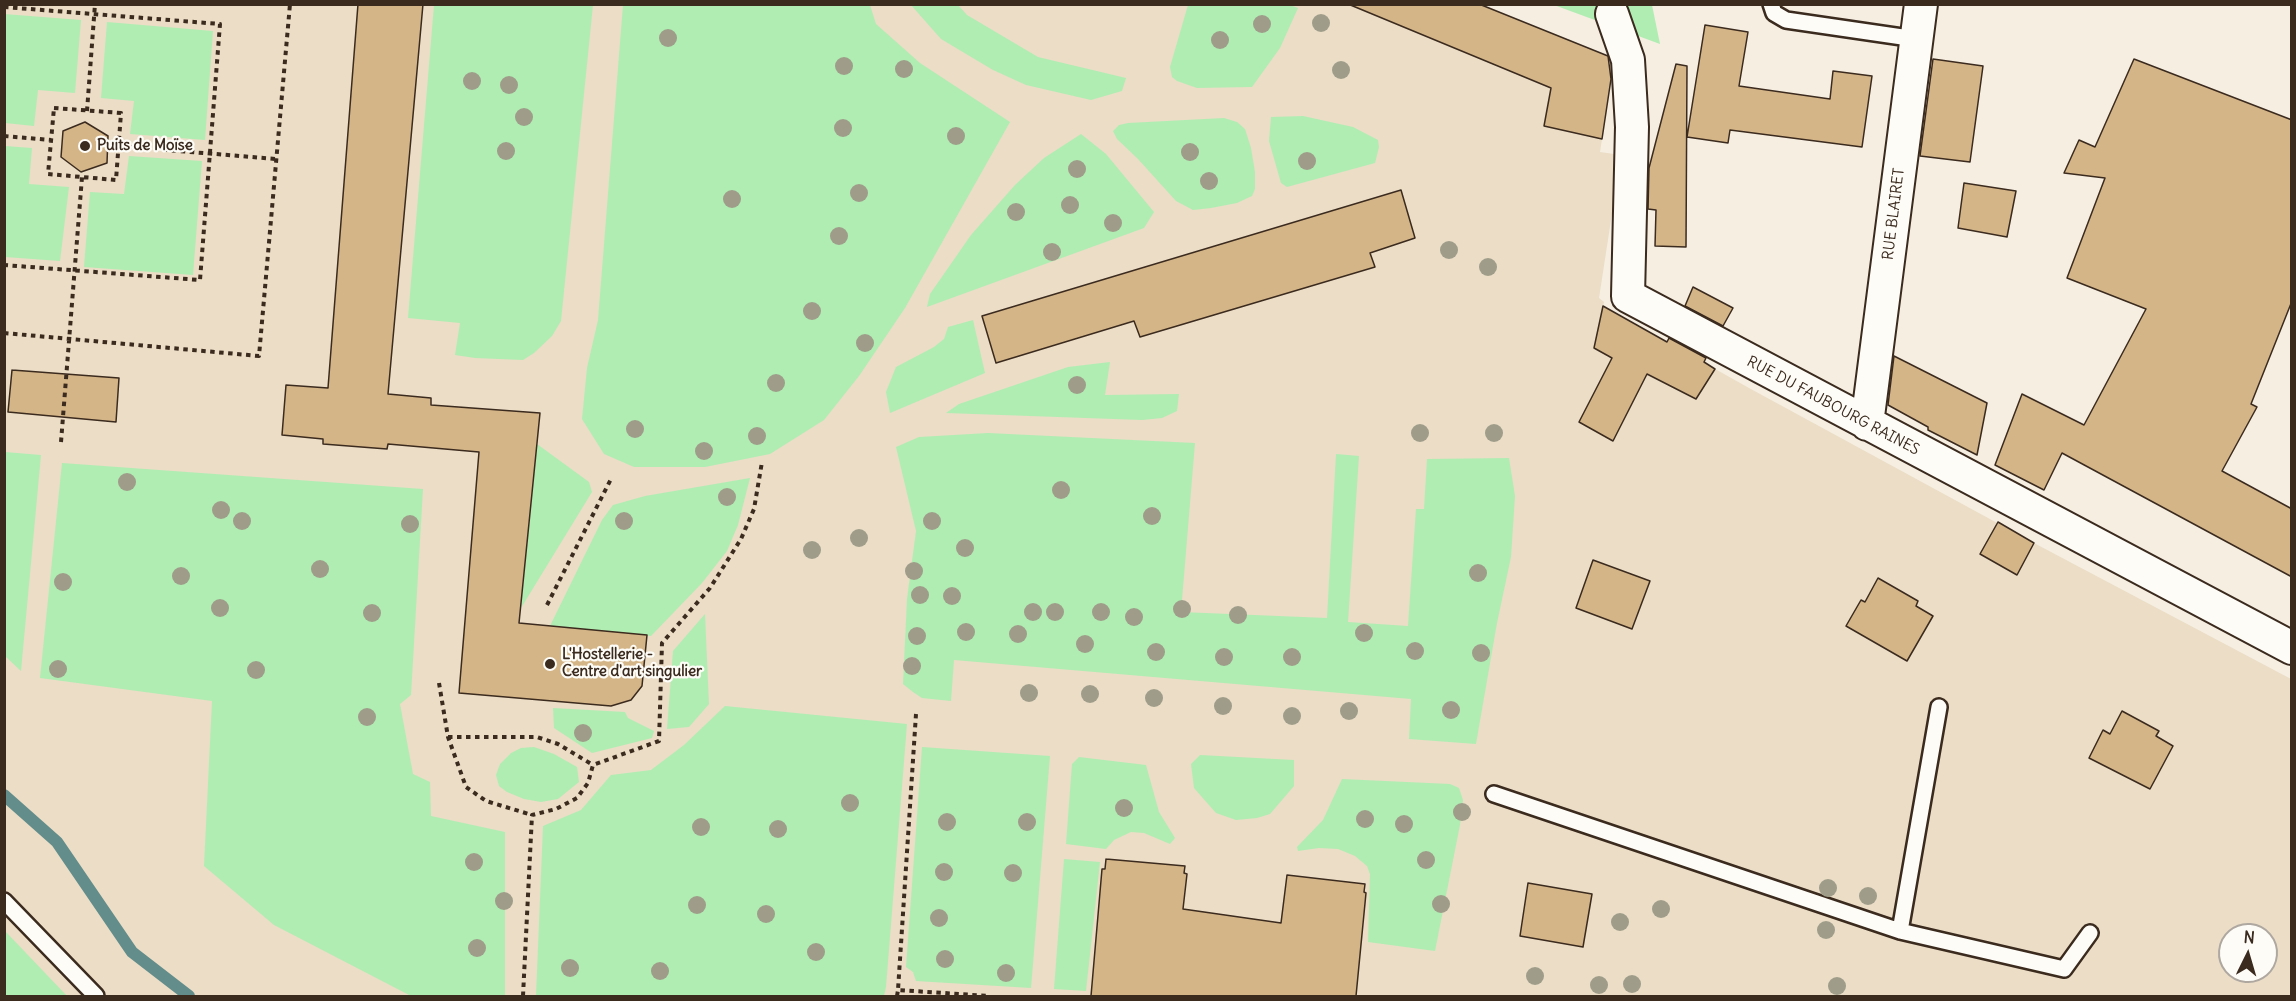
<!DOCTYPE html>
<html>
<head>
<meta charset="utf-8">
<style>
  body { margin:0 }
  #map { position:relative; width:2296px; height:1001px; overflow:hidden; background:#f5eee1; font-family:Delius,sans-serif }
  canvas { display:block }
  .frame { position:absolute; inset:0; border:6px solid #3b2a1e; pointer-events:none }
  .north { position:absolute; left:2218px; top:923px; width:60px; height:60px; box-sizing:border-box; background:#fdfcf7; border:2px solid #afa8a0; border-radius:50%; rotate:5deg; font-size:16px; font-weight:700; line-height:24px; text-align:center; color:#3b2a1e }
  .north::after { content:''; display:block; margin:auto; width:21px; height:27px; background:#3b2a1e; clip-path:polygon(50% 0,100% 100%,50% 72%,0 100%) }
</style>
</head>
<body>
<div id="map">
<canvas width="2296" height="1001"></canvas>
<div class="frame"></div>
<div class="north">N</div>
</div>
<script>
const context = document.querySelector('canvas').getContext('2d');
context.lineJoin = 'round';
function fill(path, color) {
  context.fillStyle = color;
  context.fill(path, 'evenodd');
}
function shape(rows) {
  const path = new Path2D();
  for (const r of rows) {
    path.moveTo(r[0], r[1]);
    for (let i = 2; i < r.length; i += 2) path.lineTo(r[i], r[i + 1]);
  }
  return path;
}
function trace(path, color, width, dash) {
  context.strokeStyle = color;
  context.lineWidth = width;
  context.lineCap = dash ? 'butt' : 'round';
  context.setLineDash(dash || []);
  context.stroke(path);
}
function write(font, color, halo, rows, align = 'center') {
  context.font = font + ' Delius,sans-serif';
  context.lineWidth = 4.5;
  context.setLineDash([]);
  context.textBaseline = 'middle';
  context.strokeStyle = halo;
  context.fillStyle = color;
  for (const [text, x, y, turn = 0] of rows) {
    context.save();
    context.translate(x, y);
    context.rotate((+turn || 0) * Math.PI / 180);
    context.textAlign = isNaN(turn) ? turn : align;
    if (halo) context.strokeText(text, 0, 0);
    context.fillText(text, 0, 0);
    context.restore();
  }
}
const built = shape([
  [5,5,1479,5,1614,59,1600,152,1621,155,1599,298,1604,302,1603,306,1749,388,2034,543,2291,679,2291,996,5,996],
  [2230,935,2266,935,2266,971,2230,971]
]);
const green = shape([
  [434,5,593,5,561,321,552,336,534,353,523,360,475,358,455,355,460,323,408,318],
  [623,5,870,5,876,24,920,63,1010,122,905,308,859,376,824,420,770,454,705,467,634,467,604,454,582,419,587,368,598,320],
  [911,5,958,5,967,15,1038,57,1126,78,1122,91,1091,100,1026,85,993,70,941,39],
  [1290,5,1298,8,1280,48,1252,87,1197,88,1177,81,1172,77,1170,67,1188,5],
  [1554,5,1652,5,1660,44],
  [4,14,81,20,75,93,38,90,34,126,5,123],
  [107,22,213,31,205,140,130,134,134,101,101,98],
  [1303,116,1353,127,1378,140,1379,147,1375,163,1287,187,1281,183,1269,141,1271,117],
  [1224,118,1237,122,1245,129,1251,148,1255,172,1255,189,1252,196,1237,203,1211,208,1193,210,1176,201,1138,159,1117,139,1113,131,1119,125,1128,123],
  [1081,134,1106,154,1154,212,1144,228,927,307,930,294,971,235,1015,185,1044,158],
  [5,146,32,148,29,184,69,187,60,261,5,257],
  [129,156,202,161,193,275,84,267,90,192,124,194],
  [973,320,985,373,890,413,886,392,896,367,934,347,944,339,948,327],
  [1110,362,1105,395,1179,394,1177,411,1162,418,1142,420,946,413,959,404,1068,367],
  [988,433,1195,443,1181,612,1327,618,1336,454,1359,456,1348,622,1408,626,1416,509,1424,509,1427,459,1509,458,1515,496,1511,557,1497,623,1476,744,1409,739,1411,699,954,660,951,701,922,698,913,692,903,684,907,599,916,531,896,447,919,437],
  [537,444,589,482,592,492,521,608],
  [5,452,41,455,21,671,5,656],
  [62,463,423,489,411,695,400,704,413,774,430,782,431,816,505,832,505,996,411,996,274,925,204,866,212,701,40,678],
  [750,478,738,525,727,551,702,583,651,636,550,626,602,520,613,505,645,496],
  [705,614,709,704,689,727,667,729,673,651],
  [725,706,907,724,886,987,884,996,536,996,543,826,581,810,611,775,651,770,684,745],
  [553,708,625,712,628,718,654,731,652,738,592,753,554,728],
  [534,747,554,754,577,767,579,782,558,799,541,802,524,799,507,792,499,786,496,775,500,764,511,753,521,748],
  [922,747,1050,756,1031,988,916,981,913,972,906,967],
  [1200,755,1294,760,1294,786,1270,814,1257,818,1236,820,1216,813,1194,788,1191,764],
  [1079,757,1146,765,1159,812,1175,838,1170,844,1144,833,1131,832,1114,840,1106,849,1066,844,1072,764],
  [1342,779,1450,784,1459,788,1463,800,1460,825,1435,951,1368,942,1370,874,1367,866,1355,856,1338,849,1319,848,1298,851,1297,847,1323,820],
  [1064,859,1100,862,1086,991,1054,989],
  [4,931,5,931,67,996,5,996]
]);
const stream = shape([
  [4,795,57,842,132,952,189,996]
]);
const building = shape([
  [358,4,423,4,388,394,431,398,431,405,540,413,519,623,647,635,642,686,631,700,611,706,459,693,479,452,388,444,387,449,323,444,323,439,282,435,286,385,328,388,358,4],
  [1348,4,1479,4,1608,56,1611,79,1602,139,1544,126,1551,88,1348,4],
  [1705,25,1748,32,1739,86,1830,99,1833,71,1872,76,1862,147,1730,130,1728,143,1687,137,1705,25],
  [1933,59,1983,66,1970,162,1920,156,1933,59],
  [2134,59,2292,120,2292,301,2251,404,2257,407,2222,471,2292,509,2292,577,2062,453,2044,490,1995,465,2022,394,2084,425,2146,309,2067,278,2105,178,2064,173,2079,140,2095,147,2134,59],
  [1676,64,1687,66,1686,247,1655,246,1656,210,1648,209,1649,168,1676,64],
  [85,122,108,136,107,163,81,172,61,157,63,131,85,122],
  [1964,183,2016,191,2007,237,1958,228,1964,183],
  [1401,190,1415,238,1370,253,1375,267,1140,337,1134,321,996,363,982,316,1401,190],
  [1693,287,1733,308,1723,326,1685,306,1693,287],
  [1603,306,1667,342,1669,338,1706,358,1704,362,1715,369,1696,399,1647,374,1613,441,1579,422,1612,358,1594,348,1603,306],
  [1894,356,1987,403,1977,455,1928,430,1928,427,1888,405,1894,356],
  [12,370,119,378,116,422,8,412,12,370],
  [1998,522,2034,543,2017,575,1980,554,1998,522],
  [1593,560,1650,581,1632,629,1576,608,1593,560],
  [1878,578,1918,601,1916,606,1933,616,1907,661,1846,626,1861,600,1865,602,1878,578],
  [2122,711,2159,731,2156,736,2173,746,2150,789,2089,758,2103,730,2110,734,2122,711],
  [1106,859,1185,866,1184,873,1187,874,1183,909,1281,923,1287,875,1365,884,1364,892,1366,893,1356,996,1091,996,1102,869,1105,869,1106,859],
  [1528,883,1592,894,1583,947,1520,936,1528,883]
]);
const path = shape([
  [4,7,220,24,200,280,4,265],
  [54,108,121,113,116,180,48,174,54,108],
  [87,111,95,4],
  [4,136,51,140],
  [118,146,276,159],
  [4,333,259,356,290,4],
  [61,442,82,177],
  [547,605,611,479],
  [439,683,448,737,466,787,486,801,532,815],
  [916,714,898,990,989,996],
  [448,737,537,737,558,744,593,765],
  [523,996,532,815,556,809,577,798,588,783,593,765,659,741,662,643,710,588,741,539,754,509,762,462],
  [897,996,898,990]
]);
const lane = shape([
  [1771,4,1774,13,1786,20,1916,39],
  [1494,794,1900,931,2064,969,2090,933],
  [4,901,96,996],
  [1900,931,1939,707]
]);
const street = shape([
  [1612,14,1628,60,1632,127,1628,296,2292,648],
  [1867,424,1921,4]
]);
const trees = [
  [1321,23],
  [1262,24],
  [668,38],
  [1220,40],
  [844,66],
  [904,69],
  [1341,70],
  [472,81],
  [509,85],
  [524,117],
  [843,128],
  [956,136],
  [506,151],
  [1190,152],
  [1307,161],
  [1077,169],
  [1209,181],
  [859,193],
  [732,199],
  [1070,205],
  [1016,212],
  [1113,223],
  [839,236],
  [1449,250],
  [1052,252],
  [1488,267],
  [812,311],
  [865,343],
  [776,383],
  [1077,385],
  [635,429],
  [1420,433],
  [1494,433],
  [757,436],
  [704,451],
  [127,482],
  [1061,490],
  [727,497],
  [221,510],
  [1152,516],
  [242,521],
  [624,521],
  [932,521],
  [410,524],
  [859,538],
  [965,548],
  [812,550],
  [320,569],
  [914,571],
  [1478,573],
  [181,576],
  [63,582],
  [920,595],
  [952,596],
  [220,608],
  [1182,609],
  [1033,612],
  [1055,612],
  [1101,612],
  [372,613],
  [1238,615],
  [1134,617],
  [966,632],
  [1364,633],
  [1018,634],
  [917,636],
  [1085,644],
  [1415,651],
  [1156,652],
  [1481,653],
  [1224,657],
  [1292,657],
  [912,666],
  [58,669],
  [256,670],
  [1029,693],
  [1090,694],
  [1154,698],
  [1223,706],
  [1451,710],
  [1349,711],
  [1292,716],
  [367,717],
  [583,733],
  [850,803],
  [1124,808],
  [1462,812],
  [1365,819],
  [947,822],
  [1027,822],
  [1404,824],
  [701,827],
  [778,829],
  [1426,860],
  [474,862],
  [944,872],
  [1013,873],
  [1828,888],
  [1868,896],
  [504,901],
  [1441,904],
  [697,905],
  [1661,909],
  [766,914],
  [939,918],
  [1620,922],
  [1826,930],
  [477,948],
  [816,952],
  [945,959],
  [570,968],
  [660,971],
  [1006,973],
  [1535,976],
  [1632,984],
  [1599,985],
  [1837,986]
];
const markers = [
  [85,146,6,"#3b2a1e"],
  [550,664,6,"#3b2a1e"]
];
const poiNames = [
  ["Puits de Moïse",97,146],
  ["L'Hostellerie -",562,655],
  ["Centre d'art singulier",562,672]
];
const streetNames = [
  ["RUE BLAIRET",1894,214,-83],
  ["RUE DU FAUBOURG RAINES",1833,406,28]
];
fill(built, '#ebddc6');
fill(green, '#b0edb3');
trace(stream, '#638d8b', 12);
fill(building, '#d4b588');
trace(building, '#3b2a1e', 1.5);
trace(lane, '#3b2a1e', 20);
trace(street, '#3b2a1e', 36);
trace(path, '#3b2a1e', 4, [4.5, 4.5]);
trace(lane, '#fdfcf7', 15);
trace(street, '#fdfcf7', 32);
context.fillStyle = '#9f9d8a';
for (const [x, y] of trees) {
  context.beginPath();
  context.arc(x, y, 9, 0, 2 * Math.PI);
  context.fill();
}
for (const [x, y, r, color] of markers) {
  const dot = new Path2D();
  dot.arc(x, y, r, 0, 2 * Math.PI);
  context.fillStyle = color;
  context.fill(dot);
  trace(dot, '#fdfcf7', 2);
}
write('bold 15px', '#3b2a1e', '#fdfcf7', poiNames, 'left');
write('15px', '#3b2a1e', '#fdfcf7', streetNames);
</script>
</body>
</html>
